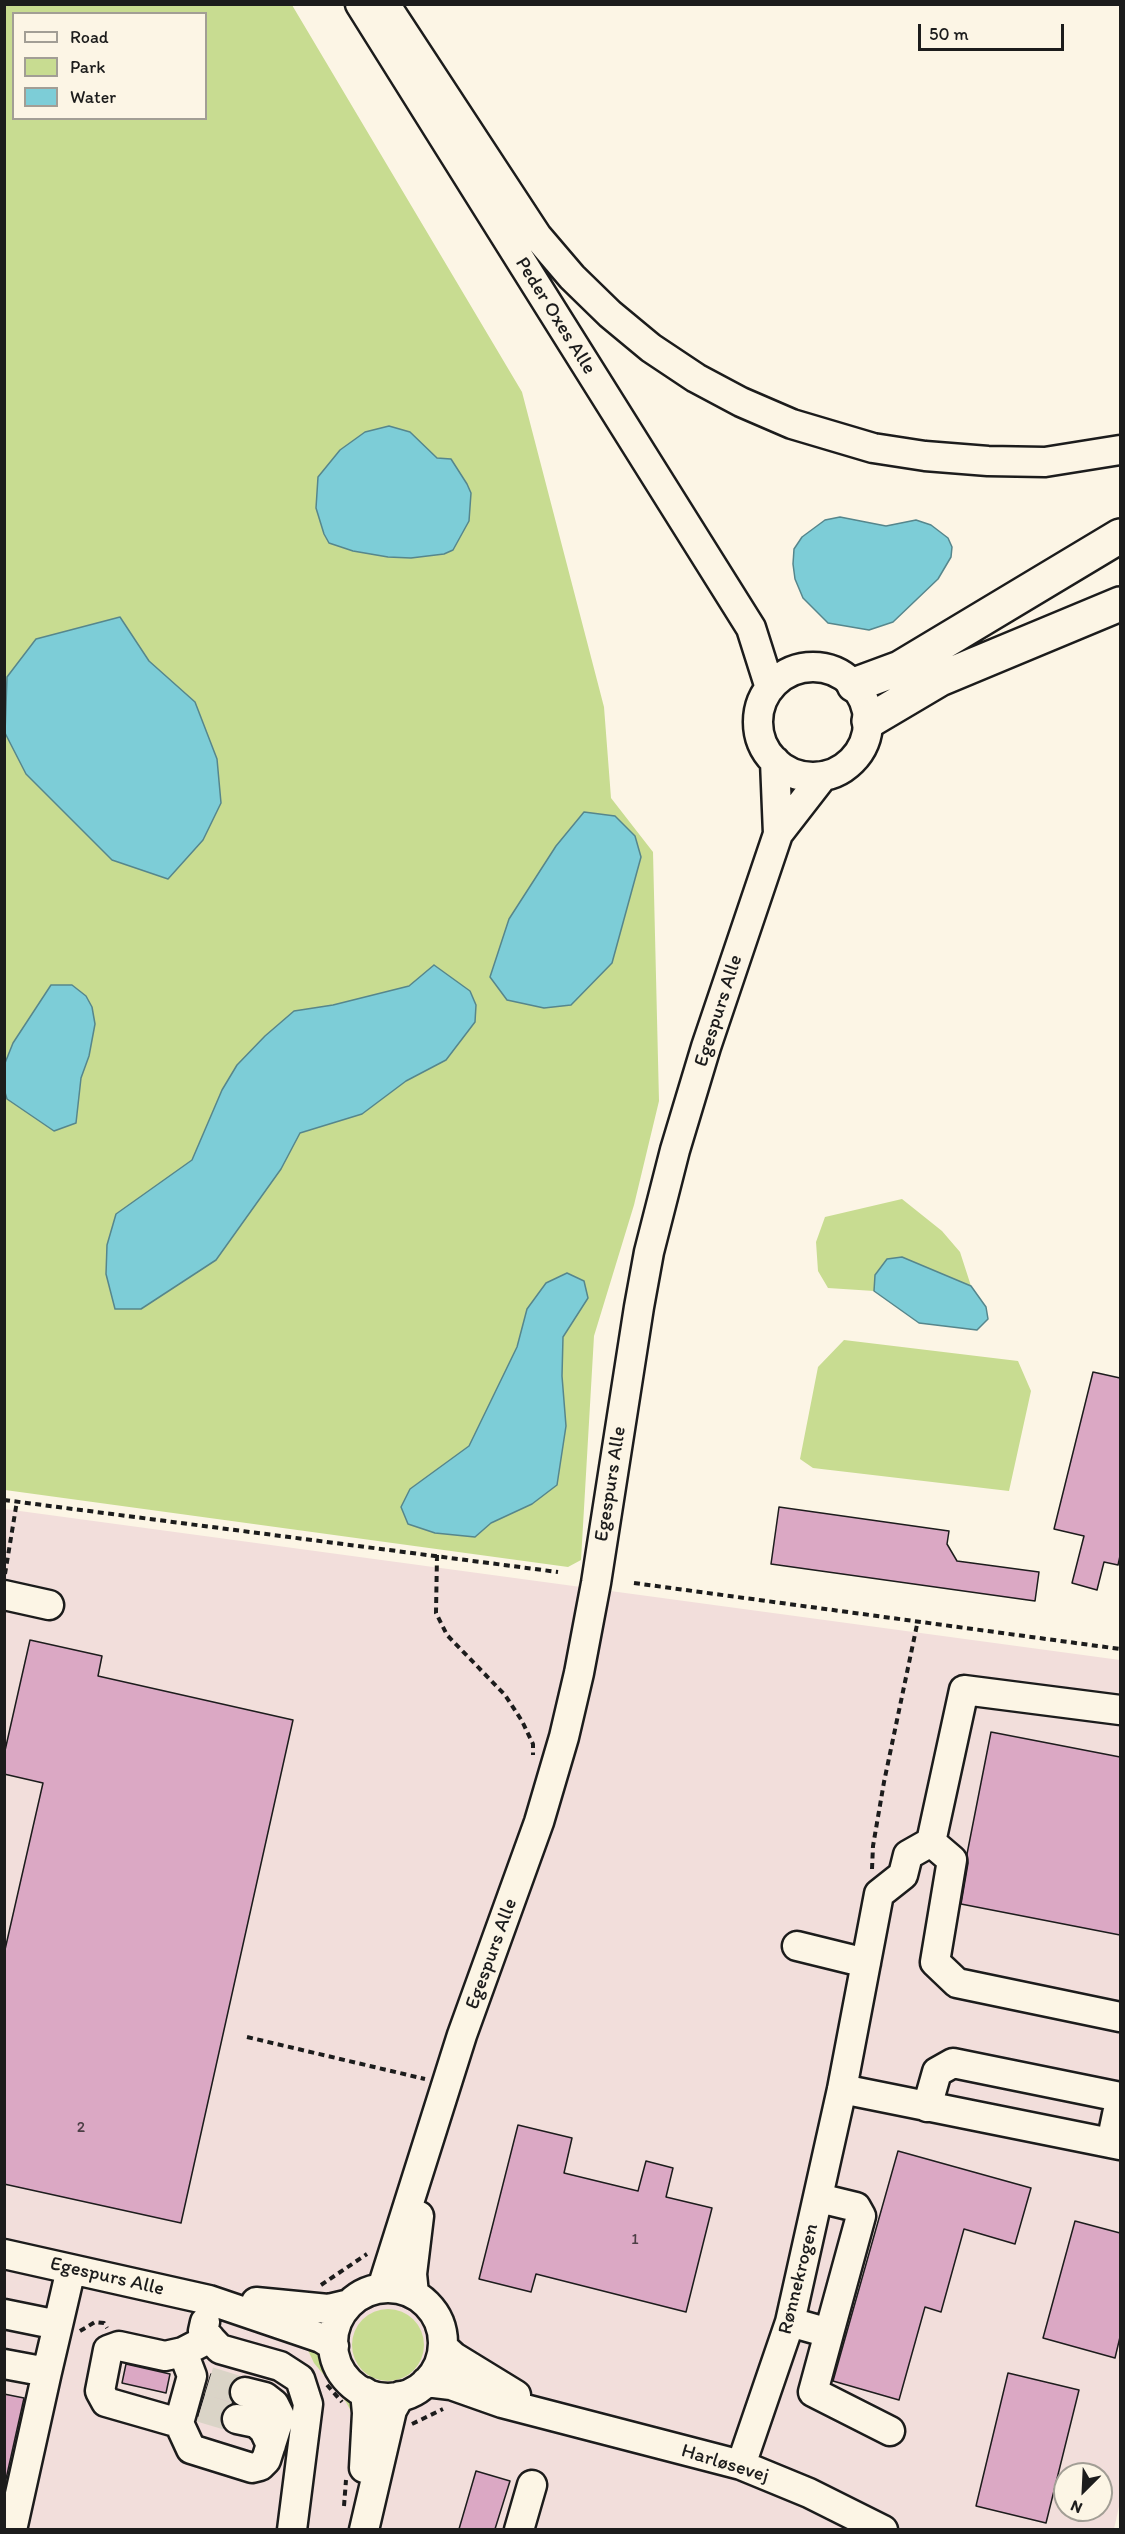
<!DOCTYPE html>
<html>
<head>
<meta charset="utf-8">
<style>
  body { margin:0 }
  #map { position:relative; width:1125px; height:2534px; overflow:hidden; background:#fcf5e5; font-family:Itim,sans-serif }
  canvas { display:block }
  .frame { position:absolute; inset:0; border:6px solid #1c1c1c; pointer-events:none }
  .legend { position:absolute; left:12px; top:12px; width:195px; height:108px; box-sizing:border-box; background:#fcf5e5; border:2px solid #a29e95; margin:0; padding:8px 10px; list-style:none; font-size:18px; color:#1c1c1c }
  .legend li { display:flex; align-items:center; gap:12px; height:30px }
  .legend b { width:30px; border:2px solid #a29e95 }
  .north { position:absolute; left:1053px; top:2462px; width:60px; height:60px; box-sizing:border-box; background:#fcf5e5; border:2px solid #a29e95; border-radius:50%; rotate:204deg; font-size:16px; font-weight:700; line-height:24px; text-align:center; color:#1c1c1c }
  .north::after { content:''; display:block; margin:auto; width:21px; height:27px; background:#1c1c1c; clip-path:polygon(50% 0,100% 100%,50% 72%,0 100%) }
  .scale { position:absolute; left:918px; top:24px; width:146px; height:27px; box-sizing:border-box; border:3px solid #1c1c1c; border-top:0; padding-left:8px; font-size:18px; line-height:21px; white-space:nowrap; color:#1c1c1c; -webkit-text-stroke:4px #fcf5e5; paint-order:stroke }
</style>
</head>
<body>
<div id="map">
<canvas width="1125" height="2534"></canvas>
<div class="frame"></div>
<ul class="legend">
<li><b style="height:8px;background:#fcf5e5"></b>Road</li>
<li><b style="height:16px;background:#c8dc91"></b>Park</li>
<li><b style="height:16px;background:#7dcdd7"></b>Water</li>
</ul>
<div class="north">N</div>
<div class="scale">50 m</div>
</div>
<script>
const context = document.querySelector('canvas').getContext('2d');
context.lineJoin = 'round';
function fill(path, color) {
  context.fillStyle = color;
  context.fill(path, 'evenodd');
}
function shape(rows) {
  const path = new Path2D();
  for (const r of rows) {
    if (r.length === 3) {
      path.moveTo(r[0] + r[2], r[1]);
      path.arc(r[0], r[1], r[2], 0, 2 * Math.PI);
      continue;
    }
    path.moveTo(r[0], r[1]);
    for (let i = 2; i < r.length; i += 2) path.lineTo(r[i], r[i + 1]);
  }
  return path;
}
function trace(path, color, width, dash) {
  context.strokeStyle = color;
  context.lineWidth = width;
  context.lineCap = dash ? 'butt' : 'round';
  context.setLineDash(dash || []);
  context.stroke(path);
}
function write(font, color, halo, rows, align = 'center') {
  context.font = font + ' Itim,sans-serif';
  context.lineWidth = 6;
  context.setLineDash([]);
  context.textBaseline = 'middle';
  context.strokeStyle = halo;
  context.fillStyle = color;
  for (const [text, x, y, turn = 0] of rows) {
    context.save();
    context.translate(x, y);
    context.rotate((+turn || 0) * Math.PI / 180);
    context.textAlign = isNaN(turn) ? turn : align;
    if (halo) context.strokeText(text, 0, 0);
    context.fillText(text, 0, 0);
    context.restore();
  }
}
const built = shape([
  [5,1509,1120,1660,1120,2502,1114,2529,5,2530],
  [1065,2474,1101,2474,1101,2510,1065,2510]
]);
const green = shape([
  [5,5,292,5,522,392,604,707,611,798,653,852,659,1101,634,1205,594,1336,581,1560,568,1567,5,1490],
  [14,14,206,14,206,118,14,118],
  [902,1199,942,1231,960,1252,971,1286,875,1275,874,1291,828,1288,818,1271,816,1242,825,1217],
  [844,1340,1018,1361,1031,1391,1009,1491,813,1468,800,1459,818,1367],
  [388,2345,36],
  [307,2348,319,2351,323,2356,331,2378,353,2405,353,2415,346,2402,314,2363]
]);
const water = shape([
  [389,426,410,432,437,458,451,459,467,484,471,493,469,521,453,550,444,554,411,558,388,557,353,551,329,543,324,534,316,508,318,477,340,450,365,432,389,426],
  [840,517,886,526,916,520,931,525,948,538,952,547,951,557,938,579,893,622,869,630,828,623,803,598,795,579,793,564,794,549,802,537,825,520,840,517],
  [120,617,149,661,195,702,217,759,221,803,203,840,168,879,112,860,26,774,5,733,7,677,36,639,120,617],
  [584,812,615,816,635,836,641,857,612,963,571,1005,544,1008,507,1000,490,977,509,919,556,846,584,812],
  [434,965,470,991,476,1005,475,1022,446,1060,406,1081,362,1114,300,1133,281,1169,216,1260,141,1309,115,1309,106,1274,107,1245,116,1214,192,1160,222,1090,237,1065,265,1036,294,1011,333,1005,409,986,434,965],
  [51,985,72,985,86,996,92,1007,95,1024,89,1056,81,1078,76,1123,54,1131,7,1099,4,1089,5,1063,13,1043,51,985],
  [902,1257,971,1286,986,1307,988,1319,977,1330,919,1323,874,1291,875,1275,887,1259,902,1257],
  [567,1273,584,1281,588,1298,563,1337,562,1376,566,1426,557,1485,532,1504,491,1523,475,1537,435,1533,408,1524,401,1507,410,1489,469,1446,517,1347,527,1309,546,1283,567,1273]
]);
const building = shape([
  [1093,1372,1120,1378,1120,1556,1118,1565,1104,1562,1097,1590,1072,1583,1084,1536,1054,1529,1093,1372],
  [779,1507,949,1531,947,1544,957,1561,1039,1572,1035,1601,771,1564,779,1507],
  [30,1640,102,1656,98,1676,293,1720,181,2223,4,2184,4,1954,43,1783,4,1774,4,1755,30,1640],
  [991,1732,1120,1757,1120,1935,961,1904,968,1863,967,1854,991,1732],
  [518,2125,572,2138,564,2173,638,2191,646,2161,673,2168,666,2197,712,2208,686,2312,536,2274,531,2292,479,2279,518,2125],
  [898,2151,1031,2188,1015,2244,964,2229,941,2312,925,2307,899,2400,833,2381,898,2151],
  [1075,2221,1120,2233,1120,2337,1115,2358,1043,2338,1075,2221],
  [126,2364,170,2374,166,2393,122,2383,126,2364],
  [1008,2373,1079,2390,1046,2523,976,2506,1008,2373],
  [211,2374,233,2381,229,2389,229,2397,233,2403,224,2408,221,2415,221,2423,198,2416,211,2374],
  [4,2394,24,2398,4,2488,4,2394],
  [476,2471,510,2481,495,2529,459,2529,476,2471]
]);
const minorTunnel = shape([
  [209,2381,245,2392],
  [201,2408,237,2419]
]);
const path = shape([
  [4,1500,558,1572],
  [437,1555,436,1613,447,1635,505,1695,522,1721,533,1744,533,1755],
  [5,1574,17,1501],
  [634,1583,1120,1649],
  [872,1869,873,1846,884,1782,918,1620],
  [247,2037,425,2079],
  [321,2285,367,2254],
  [80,2331,95,2322,104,2323,107,2328],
  [327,2385,342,2402],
  [412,2424,443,2409],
  [344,2506,346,2480]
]);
const minor = shape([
  [360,4,751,628,770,688],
  [385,4,537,236,572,277,610,314,651,348,696,378,741,402,792,424,873,448,925,456,988,461,1045,462,1120,450],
  [813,722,55],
  [775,761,778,834],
  [4,1595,49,1605],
  [931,1842,952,1860,935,1962,957,1983,1120,2017],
  [797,1946,866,1963],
  [842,2089,1120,2145],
  [927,2107,937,2072,953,2063,1120,2097],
  [1111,2143,1120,2100],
  [4,2254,209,2300,321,2338,334,2346],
  [382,2288,462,2035,539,1822,564,1737,579,1673,596,1583,639,1307,649,1252,675,1150,706,1047,778,834,823,776],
  [388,2343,55],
  [414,2294,412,2274,419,2216],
  [256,2302,328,2309,349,2304],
  [4,2314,58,2325,71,2269],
  [205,2322,203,2331,220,2349,280,2366,300,2379,308,2404,292,2530],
  [790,2322,829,2333,861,2216,856,2207,819,2198],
  [829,2333,813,2392,890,2431],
  [443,2347,454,2357,516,2395],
  [183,2352,192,2376,179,2423,106,2402,100,2391,108,2350,119,2346,165,2356,183,2352,210,2338],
  [4,2364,47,2372,58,2325],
  [426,2382,451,2385,502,2403,741,2465,809,2493,883,2530],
  [237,2419,256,2423,264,2430,271,2445],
  [179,2423,191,2449,252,2468,260,2466,266,2460,280,2416,274,2404,265,2397,245,2392],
  [741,2465,790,2322,842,2089,879,1894,903,1875,908,1855,931,1842,964,1690,1120,1710],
  [364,2468,367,2413,365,2392],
  [12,2530,47,2372],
  [364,2530,392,2410,400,2396],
  [519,2530,532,2485]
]);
const highway = shape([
  [854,685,900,668,1120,536],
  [869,721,940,679,1120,604]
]);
const numberNames = [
  ["2",81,2128],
  ["1",635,2240]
];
const streetNames = [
  ["Peder Oxes Alle",555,316,58],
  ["Egespurs Alle",719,1011,-72],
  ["Egespurs Alle",611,1484,-81],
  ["Egespurs Alle",492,1954,-70],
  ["Egespurs Alle",107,2277,13],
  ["Rønnekrogen",799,2279,-76],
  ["Harløsevej",725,2464,17]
];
fill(built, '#f2dedb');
fill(green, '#c8dc91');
fill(water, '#7dcdd7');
trace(water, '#56868c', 1.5);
fill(building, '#dba8c4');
trace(building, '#1c1c1c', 1.5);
trace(minorTunnel, '#dad4c7', 28, [28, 14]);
trace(minor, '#1c1c1c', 33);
trace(highway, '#1c1c1c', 38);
trace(path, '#1c1c1c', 4, [6, 4.5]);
trace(minor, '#fcf5e5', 28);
trace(highway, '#fcf5e5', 33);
write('16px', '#4c3f46', null, numberNames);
write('20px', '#1c1c1c', '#fcf5e5', streetNames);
</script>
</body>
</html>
